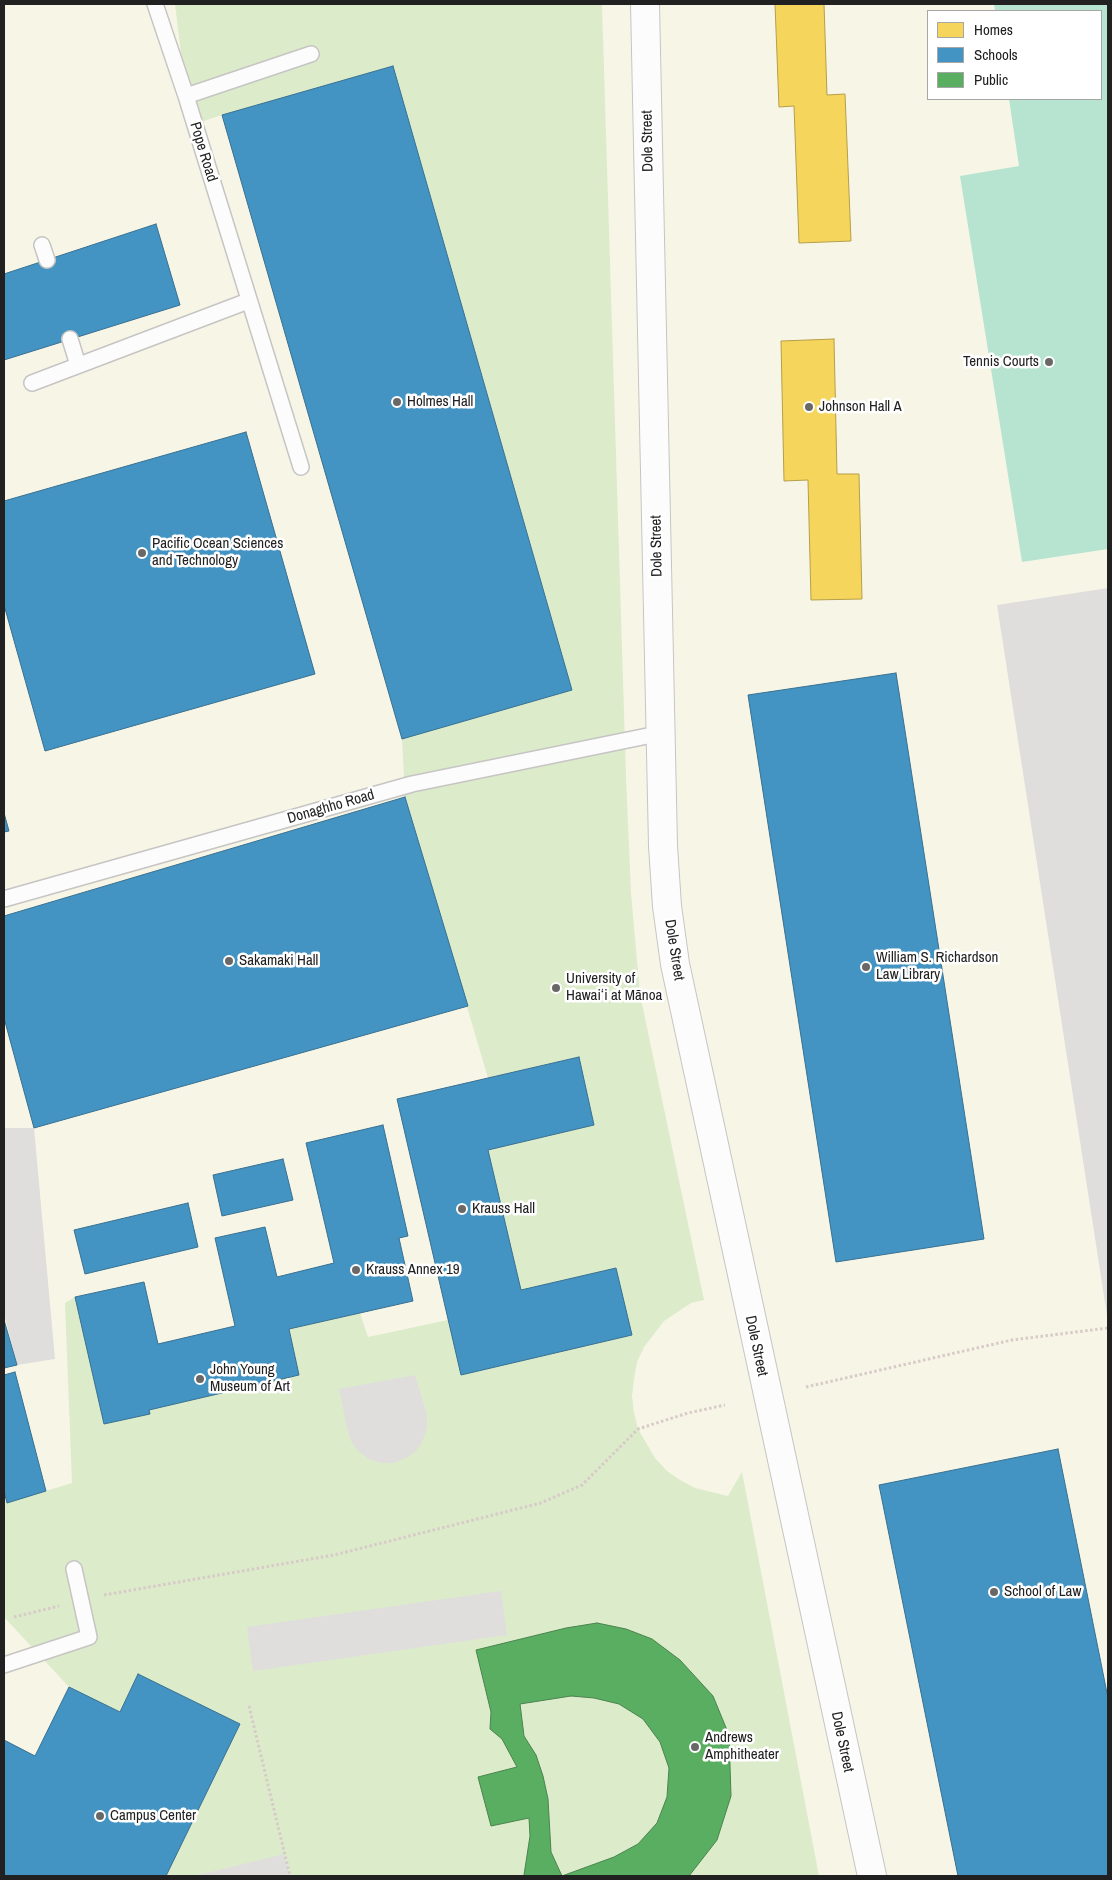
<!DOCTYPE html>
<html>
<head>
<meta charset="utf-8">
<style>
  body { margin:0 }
  #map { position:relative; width:1112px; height:1880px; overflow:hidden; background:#efedea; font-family:"Archivo Narrow",sans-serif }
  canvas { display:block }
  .frame { position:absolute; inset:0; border:5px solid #212121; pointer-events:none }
  .legend { position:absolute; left:927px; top:10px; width:175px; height:90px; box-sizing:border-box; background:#fff; border:1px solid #a6a6a6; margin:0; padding:6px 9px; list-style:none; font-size:15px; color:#212121 }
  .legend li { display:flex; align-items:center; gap:10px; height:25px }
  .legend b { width:25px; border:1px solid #a6a6a6 }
</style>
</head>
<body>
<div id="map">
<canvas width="1112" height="1880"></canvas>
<div class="frame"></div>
<ul class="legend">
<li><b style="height:14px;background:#f6d55c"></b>Homes</li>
<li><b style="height:14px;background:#4393c3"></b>Schools</li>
<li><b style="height:14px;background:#5aae61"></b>Public</li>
</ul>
</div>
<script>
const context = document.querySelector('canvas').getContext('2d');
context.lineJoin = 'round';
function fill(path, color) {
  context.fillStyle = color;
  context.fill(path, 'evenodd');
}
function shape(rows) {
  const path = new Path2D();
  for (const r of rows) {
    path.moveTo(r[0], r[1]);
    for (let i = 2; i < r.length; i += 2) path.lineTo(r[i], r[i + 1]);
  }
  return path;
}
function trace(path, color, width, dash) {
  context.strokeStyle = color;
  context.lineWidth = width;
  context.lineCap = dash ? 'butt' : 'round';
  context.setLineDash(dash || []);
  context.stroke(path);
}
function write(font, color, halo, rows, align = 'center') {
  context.font = font + ' "Archivo Narrow",sans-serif';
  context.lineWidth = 5;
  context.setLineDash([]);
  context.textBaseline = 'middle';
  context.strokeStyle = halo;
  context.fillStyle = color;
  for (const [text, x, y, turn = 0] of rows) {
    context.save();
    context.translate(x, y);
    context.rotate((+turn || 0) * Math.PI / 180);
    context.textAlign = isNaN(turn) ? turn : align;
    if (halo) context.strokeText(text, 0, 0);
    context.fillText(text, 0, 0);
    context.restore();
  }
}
const education = shape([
  [4,4,1108,4,1108,1876,4,1876],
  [928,11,1101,11,1101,99,928,99]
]);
const grass = shape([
  [175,4,602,4,626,776,631,893,640,994,704,1300,691,1303,664,1321,644,1347,637,1362,634,1379,632,1396,634,1413,638,1429,655,1458,667,1471,680,1480,695,1488,728,1496,742,1472,819,1876,689,1876,717,1840,731,1796,729,1735,713,1696,680,1660,652,1639,626,1629,597,1623,566,1628,476,1650,491,1712,517,1767,478,1777,491,1826,529,1818,530,1836,525,1875,526,1876,290,1876,284,1855,194,1876,166,1876,240,1724,139,1675,120,1712,69,1687,4,1617,4,1491,7,1503,72,1483,65,1303,75,1297,104,1424,149,1414,149,1410,299,1375,289,1329,360,1313,368,1337,448,1320,521,1290,488,1150,594,1125,578,1057,488,1078,405,797,402,739,572,689,393,66,222,115,195,124,186,96],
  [571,1696,594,1698,619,1704,643,1719,660,1742,669,1768,667,1797,657,1823,638,1844,614,1857,562,1876,551,1852,548,1799,543,1776,536,1755,524,1736,520,1704]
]);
const pitch = shape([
  [994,4,1108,4,1108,549,1022,562,960,176,1019,166,1009,99,1101,99,1101,11,995,11]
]);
const parking = shape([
  [1108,588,1108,1322,997,605],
  [4,1128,34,1128,55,1359,17,1365,4,1314],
  [415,1375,427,1415,427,1427,423,1440,416,1451,406,1458,394,1463,381,1463,369,1459,358,1451,351,1441,347,1428,339,1389],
  [501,1591,507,1635,253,1671,247,1627],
  [284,1854,290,1876,194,1876]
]);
const homes = shape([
  [775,4,824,4,827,95,845,94,851,241,799,243,794,106,779,107,775,4],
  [834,339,837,474,859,474,862,599,811,600,808,480,784,481,781,341,834,339]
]);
const schools = shape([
  [393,66,572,690,402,739,222,115,393,66],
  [156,224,180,305,4,360,4,274,156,224],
  [246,432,315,674,45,751,4,605,4,501,246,432],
  [896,673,984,1239,836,1262,748,695,896,673],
  [405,797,468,1006,34,1128,4,1018,4,916,405,797],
  [4,813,9,831,4,832,4,813],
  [579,1057,594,1125,488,1150,521,1290,616,1268,632,1335,461,1375,397,1099,579,1057],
  [383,1125,408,1236,399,1238,413,1301,289,1329,299,1375,149,1410,150,1414,104,1424,75,1297,144,1282,158,1344,235,1326,215,1238,265,1227,277,1277,334,1263,306,1143,383,1125],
  [283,1159,293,1200,222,1216,213,1175,283,1159],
  [188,1203,198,1247,85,1274,74,1230,188,1203],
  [4,1320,17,1365,4,1368,4,1320],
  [15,1372,46,1491,7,1503,4,1491,4,1375,15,1372],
  [1058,1449,1108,1698,1108,1876,958,1876,879,1485,1058,1449],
  [138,1674,240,1724,166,1876,4,1876,4,1740,35,1756,69,1687,120,1712,138,1674]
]);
const public = shape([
  [597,1623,626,1629,652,1639,680,1660,713,1696,729,1735,731,1796,717,1840,689,1876,526,1876,524,1875,530,1836,529,1818,491,1826,478,1777,517,1767,502,1739,490,1729,491,1712,476,1650,566,1628,597,1623],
  [571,1696,594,1698,619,1704,643,1719,660,1742,669,1768,667,1797,657,1823,638,1844,614,1857,562,1876,551,1852,548,1799,543,1776,536,1755,524,1736,520,1704,571,1696]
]);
const path = shape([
  [806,1387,1012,1340,1108,1328],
  [104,1595,334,1555,541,1503,582,1485,638,1429,688,1413,725,1405],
  [14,1617,59,1606],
  [249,1706,290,1876]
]);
const service = shape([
  [155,4,186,96,301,467],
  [186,96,311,54],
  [42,245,47,260],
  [70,339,78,365],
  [32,383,248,301],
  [4,899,412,784,662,733],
  [4,1665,89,1637,74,1569]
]);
const tertiary = shape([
  [645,4,663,846,667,906,675,964,872,1876]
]);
const markers = [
  [1049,362,5,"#696867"],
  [397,402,5,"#696867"],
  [809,407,5,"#696867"],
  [142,553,5,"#696867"],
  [229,961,5,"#696867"],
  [866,967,5,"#696867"],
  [556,988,5,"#696867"],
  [462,1209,5,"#696867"],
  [356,1270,5,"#696867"],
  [200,1379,5,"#696867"],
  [994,1592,5,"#696867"],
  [695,1747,5,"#696867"],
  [100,1816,5,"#696867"]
];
const streetNames = [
  ["Dole Street",648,141,-91],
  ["Pope Road",203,152,73],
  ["Dole Street",657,546,-91],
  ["Donaghho Road",331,807,-16],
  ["Dole Street",674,950,81],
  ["Dole Street",756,1346,78],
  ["Dole Street",842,1742,78]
];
const poiNames = [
  ["Tennis Courts",1039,362,"right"],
  ["Holmes Hall",407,402],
  ["Johnson Hall A",819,407],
  ["Pacific Ocean Sciences",152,544],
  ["and Technology",152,561],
  ["William S. Richardson",876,958],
  ["Law Library",876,975],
  ["Sakamaki Hall",239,961],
  ["University of",566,979],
  ["Hawaiʻi at Mānoa",566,996],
  ["Krauss Hall",472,1209],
  ["Krauss Annex 19",366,1270],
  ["John Young",210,1370],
  ["Museum of Art",210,1387],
  ["School of Law",1004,1592],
  ["Andrews",705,1738],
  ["Amphitheater",705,1755],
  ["Campus Center",110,1816]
];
fill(education, '#f7f6e6');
fill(grass, '#dcebca');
fill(pitch, '#b6e4d0');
fill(parking, '#dfdedd');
fill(homes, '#f6d55c');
trace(homes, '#b69f4a', 1);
fill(schools, '#4393c3');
trace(schools, '#397192', 1);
fill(public, '#5aae61');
trace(public, '#49844e', 1);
trace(service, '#c6c5c4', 18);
trace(tertiary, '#c6c5c4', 30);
trace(path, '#d7cac8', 3, [2.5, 2.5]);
trace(service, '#fdfcfc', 15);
trace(tertiary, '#fdfcfc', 28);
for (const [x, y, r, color] of markers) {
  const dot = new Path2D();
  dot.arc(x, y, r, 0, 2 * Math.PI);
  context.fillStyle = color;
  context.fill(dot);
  trace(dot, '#fff', 2);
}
write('15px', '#212121', '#fff', streetNames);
write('15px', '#212121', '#fff', poiNames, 'left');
</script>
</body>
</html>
